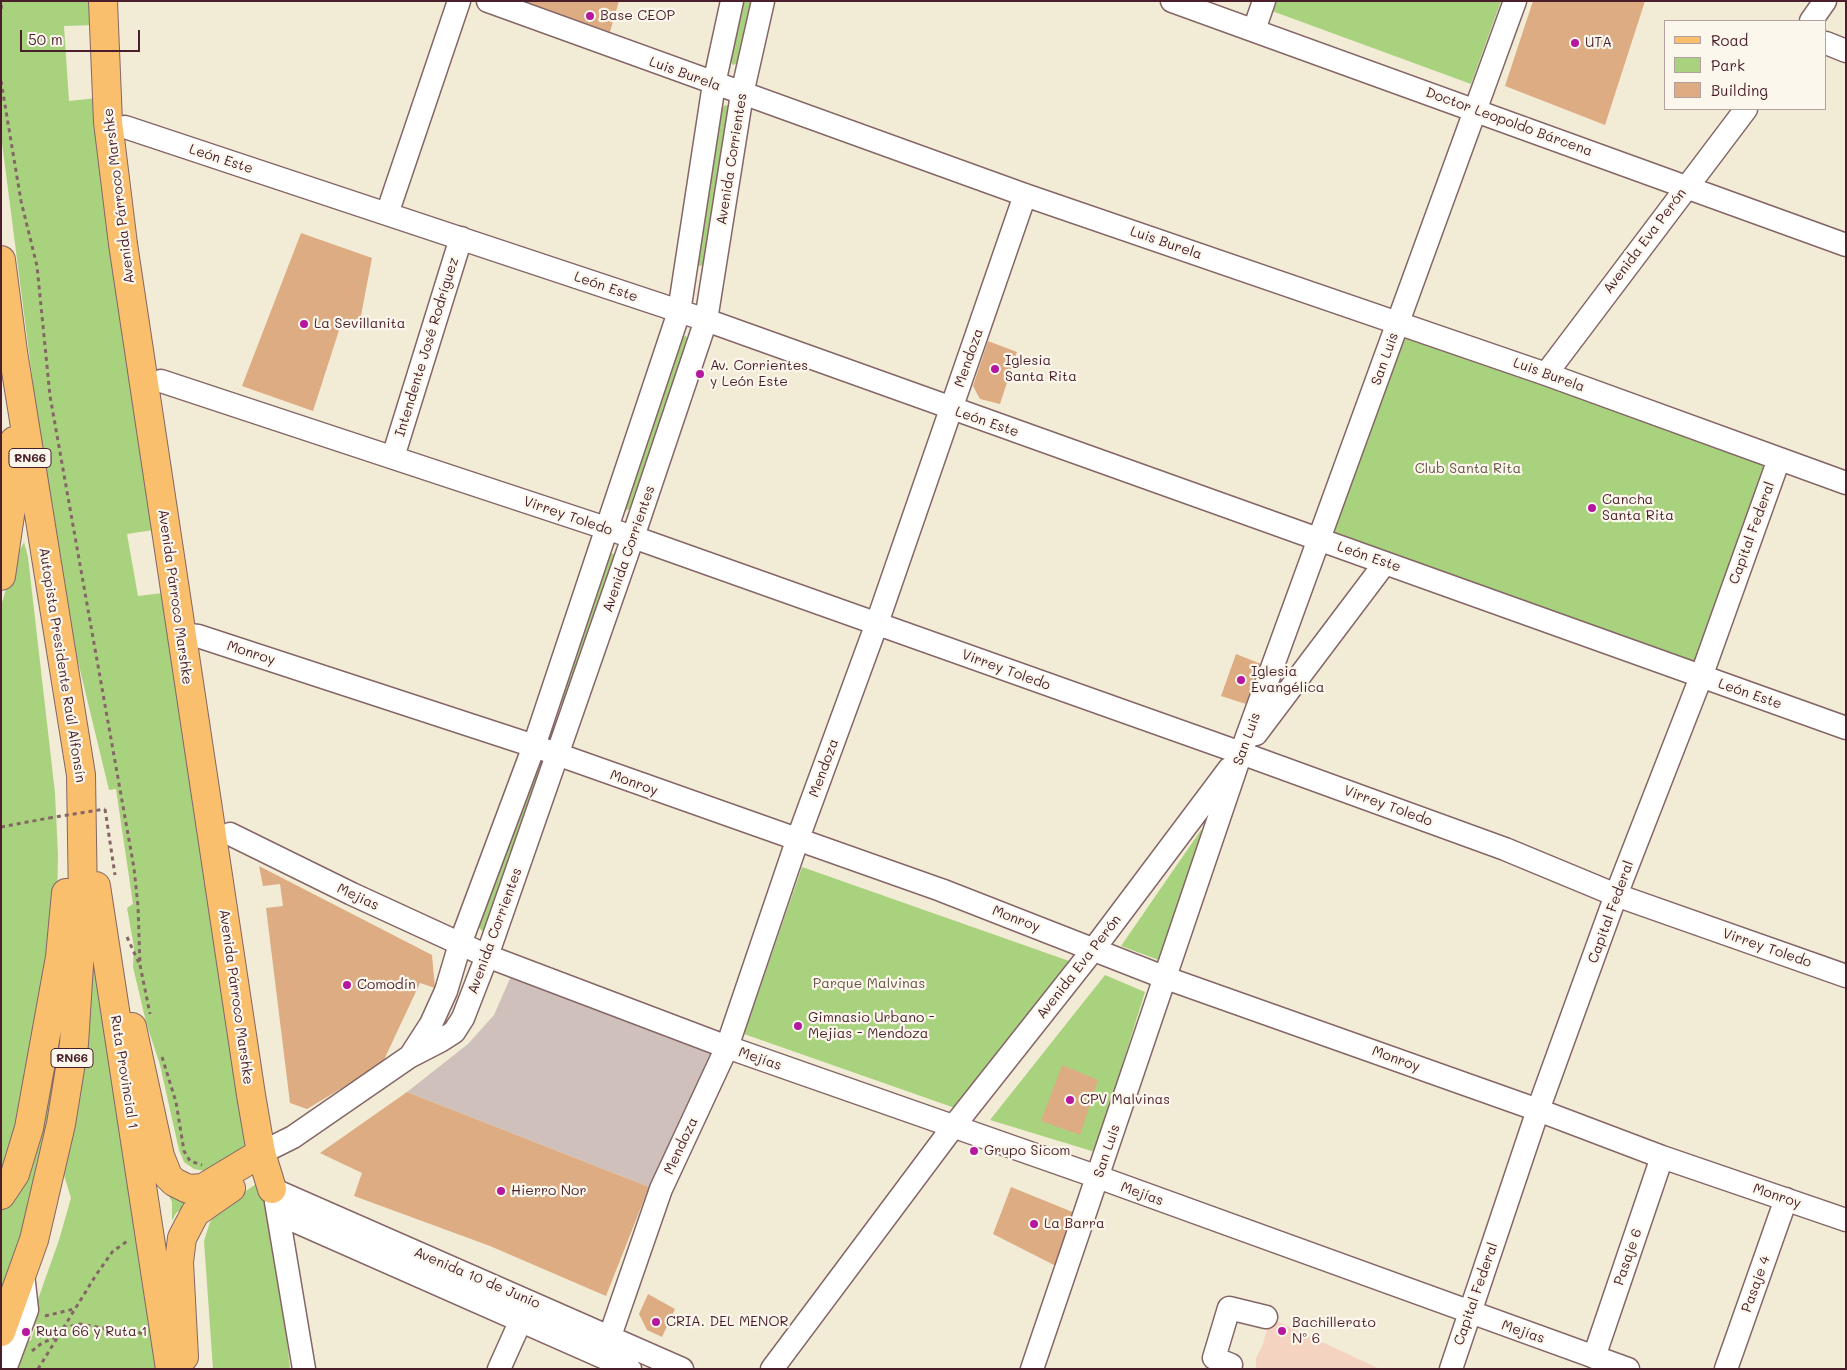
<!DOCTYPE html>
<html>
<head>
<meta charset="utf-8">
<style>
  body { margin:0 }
  #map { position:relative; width:1847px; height:1370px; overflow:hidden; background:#f2ebd5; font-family:Mali,sans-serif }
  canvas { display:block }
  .frame { position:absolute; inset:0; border:2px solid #4a1f2b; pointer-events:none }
  .legend { position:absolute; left:1664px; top:20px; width:162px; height:90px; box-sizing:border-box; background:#fbf7ec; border:1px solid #b4a19f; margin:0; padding:6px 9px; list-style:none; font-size:15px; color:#4a1f2b }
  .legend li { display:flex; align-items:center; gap:10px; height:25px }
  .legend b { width:25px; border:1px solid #b4a19f }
  .scale { position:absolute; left:20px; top:30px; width:120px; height:22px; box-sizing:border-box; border:2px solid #4a1f2b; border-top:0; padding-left:6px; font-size:15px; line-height:18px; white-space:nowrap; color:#4a1f2b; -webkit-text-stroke:4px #fbf7ec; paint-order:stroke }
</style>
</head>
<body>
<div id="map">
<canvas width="1847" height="1370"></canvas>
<div class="frame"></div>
<ul class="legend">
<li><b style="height:6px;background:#f9bf6d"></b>Road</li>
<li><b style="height:14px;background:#a9d27e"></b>Park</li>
<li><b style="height:14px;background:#deac82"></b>Building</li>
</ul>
<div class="scale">50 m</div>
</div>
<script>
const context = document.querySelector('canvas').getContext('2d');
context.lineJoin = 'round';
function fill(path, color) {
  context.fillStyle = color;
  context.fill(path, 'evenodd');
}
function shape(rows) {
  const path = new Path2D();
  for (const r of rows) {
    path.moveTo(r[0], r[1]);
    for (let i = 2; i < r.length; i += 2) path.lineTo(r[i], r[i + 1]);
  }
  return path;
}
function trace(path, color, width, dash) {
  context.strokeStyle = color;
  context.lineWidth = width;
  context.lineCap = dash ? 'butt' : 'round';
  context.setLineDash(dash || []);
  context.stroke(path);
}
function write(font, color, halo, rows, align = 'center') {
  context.font = font + ' Mali,sans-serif';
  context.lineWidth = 4.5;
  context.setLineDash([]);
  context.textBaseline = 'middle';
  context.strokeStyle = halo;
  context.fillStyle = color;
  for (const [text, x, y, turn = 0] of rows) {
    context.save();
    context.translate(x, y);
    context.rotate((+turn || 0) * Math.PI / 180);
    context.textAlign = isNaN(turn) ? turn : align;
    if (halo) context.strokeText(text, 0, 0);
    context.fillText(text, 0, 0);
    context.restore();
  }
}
const built = shape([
  [1270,1318,1380,1369,1256,1369,1256,1358,1263,1344]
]);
const industrial = shape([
  [511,976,712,1051,649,1187,407,1092,468,1044,494,1015]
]);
const green = shape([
  [1,1,96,1,96,25,64,26,69,101,97,98,153,530,127,534,138,596,163,593,250,1145,205,1171,194,1169,184,1162,179,1150,160,1065,146,1022,133,967,134,947,127,908,133,904,116,789,109,790,74,645,36,407,1,135],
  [743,1,751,1,738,63,733,65,730,61],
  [1275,1,1501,1,1471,84,1272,11],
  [726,105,729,107,704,265,699,266,697,263,721,108],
  [1402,331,1769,464,1703,667,1330,534],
  [686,336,688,340,631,508,625,511,681,337],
  [24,542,28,557,55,793,58,855,57,911,28,1084,1,1173,1,606,14,562],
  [609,553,615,554,555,728,561,708,560,698],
  [535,768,540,771,485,931,482,931,479,927,532,770],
  [1201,830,1204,836,1164,962,1121,946],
  [802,867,1072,962,955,1108,744,1034],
  [92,960,99,972,159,1369,9,1369,20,1345,31,1340,35,1327,30,1322,59,1240,71,1198,63,1172],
  [1105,975,1145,992,1095,1152,990,1120],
  [64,996,61,1072,42,1170,1,1305,1,1209,9,1203],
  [256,1184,263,1186,278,1254,290,1369,213,1369,204,1241,210,1222,221,1208],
  [167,1192,189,1203,176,1213,172,1221,172,1202]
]);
const building = shape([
  [521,1,619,1,610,32],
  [1533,1,1645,1,1605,125,1505,86],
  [301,233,372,258,359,326,342,321,313,411,242,386],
  [988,341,1017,352,1000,404,980,399,973,386],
  [1236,654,1261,664,1246,704,1221,696],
  [259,866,432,955,435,988,420,983,382,1064,307,1109,290,1103,266,908,283,906,280,884,263,886],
  [1062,1065,1098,1080,1080,1135,1041,1121],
  [407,1092,649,1187,606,1296,490,1246,354,1196,362,1173,320,1153],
  [1011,1187,1075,1213,1056,1266,993,1234],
  [648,1294,675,1309,662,1337,647,1330,639,1314]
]);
const path = shape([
  [1,9,2,1],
  [1,81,21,201,37,266,50,396,134,868,138,906,140,965,150,1014],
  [105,809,115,875],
  [1,827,49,818],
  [127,937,139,963],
  [162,1057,176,1102,184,1151,190,1161,202,1165],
  [45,1316,74,1309],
  [63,1328,80,1324,103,1328,120,1338,137,1332,144,1334],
  [32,1351,42,1343,54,1338],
  [38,1369,96,1275,113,1251,129,1240]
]);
const minor = shape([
  [488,1,1025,195,1546,374,1846,483],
  [1172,1,1846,245],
  [1811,21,1825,1],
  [1254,30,1264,1],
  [1826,43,1846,51],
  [125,127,706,320,1846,728],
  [387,214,459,1],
  [1546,374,1746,109],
  [161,381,633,537,1241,753,1505,849,1616,895,1846,976],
  [393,457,461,238],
  [181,634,198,636,534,746,941,890,1166,978,1538,1110,1662,1157,1846,1220],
  [1256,734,1385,563],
  [230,834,352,894,487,956,727,1047,1098,1177,1628,1369],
  [411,1055,431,1024,446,991,460,944,534,746,679,312,714,84,732,1],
  [261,1153,293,1137,409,1057,440,1041,454,1032,463,1018,487,956,633,537,706,320,742,94,763,1],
  [272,1189,682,1369],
  [276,1202,304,1369],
  [279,1214,630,1369],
  [610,1336,661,1189,727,1047,797,841,877,623,1025,195],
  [1594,1357,1662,1157],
  [1,1368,7,1364,27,1310,23,1274],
  [499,1369,521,1320],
  [772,1369,953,1127,1093,950,1229,769],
  [1032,1369,1241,753,1515,1],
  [1229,1369,1231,1365,1214,1358,1229,1308,1266,1317],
  [1451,1369,1538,1110,1616,895,1701,677,1779,459],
  [1726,1369,1786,1199]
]);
const major = shape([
  [103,1,108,122,123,244,251,1095,261,1153,272,1189]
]);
const highway = shape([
  [1,260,13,352,81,775,83,902,74,1044,61,1124,34,1240,1,1332],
  [1,576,13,495,14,441],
  [96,886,170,1369],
  [132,1027,160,1156,168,1176,174,1182,188,1189,203,1188,261,1153],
  [1,1195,15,1174,29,1128,60,957,66,893],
  [184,1357,179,1262,182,1238,195,1213,231,1188]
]);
const pathBridge = shape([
  [49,818,105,809]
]);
const markers = [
  [590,16,5,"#b5179e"],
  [1575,43,5,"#b5179e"],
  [304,324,5,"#b5179e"],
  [995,369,5,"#b5179e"],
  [700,374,5,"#b5179e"],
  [1592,508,5,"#b5179e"],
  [1241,680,5,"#b5179e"],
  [347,985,5,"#b5179e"],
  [798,1026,5,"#b5179e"],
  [1070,1100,5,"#b5179e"],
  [974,1151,5,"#b5179e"],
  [501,1191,5,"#b5179e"],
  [1034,1224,5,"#b5179e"],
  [656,1322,5,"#b5179e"],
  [1282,1331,5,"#b5179e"],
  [26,1332,5,"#b5179e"]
];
const shields = [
  [30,458,42],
  [72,1058,42]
];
const shieldNames = [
  ["RN66",30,458],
  ["RN66",72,1058]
];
const poiNames = [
  ["Base CEOP",600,16],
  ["UTA",1585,43],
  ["La Sevillanita",314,324],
  ["Iglesia",1005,361],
  ["Santa Rita",1005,377],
  ["Av. Corrientes",710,366],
  ["y León Este",710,382],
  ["Cancha",1602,500],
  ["Santa Rita",1602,516],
  ["Iglesia",1251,672],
  ["Evangélica",1251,688],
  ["Comodín",357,985],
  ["Gimnasio Urbano -",808,1018],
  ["Mejias - Mendoza",808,1034],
  ["CPV Malvinas",1080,1100],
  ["Grupo Sicom",984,1151],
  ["Hierro Nor",511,1191],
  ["La Barra",1044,1224],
  ["CRIA. DEL MENOR",666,1322],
  ["Bachillerato",1292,1323],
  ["Nº 6",1292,1339],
  ["Ruta 66 y Ruta 1",36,1332]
];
const streetNames = [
  ["Luis Burela",685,74,20],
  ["Doctor Leopoldo Bárcena",1509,122,20],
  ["León Este",221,159,18],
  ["Avenida Corrientes",732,159,-81],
  ["Avenida Párroco Marshke",119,196,-97],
  ["Avenida Eva Perón",1645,241,-53],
  ["Luis Burela",1166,243,19],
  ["León Este",606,287,19],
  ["Intendente José Rodríguez",427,347,-73],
  ["Mendoza",969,358,-71],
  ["San Luis",1385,359,-70],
  ["Luis Burela",1549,375,20],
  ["León Este",987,422,19],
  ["Virrey Toledo",568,516,19],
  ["Capital Federal",1752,533,-70],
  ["Avenida Corrientes",629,549,-71],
  ["León Este",1369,557,19],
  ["Avenida Párroco Marshke",175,597,82],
  ["Monroy",251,653,18],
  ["Autopista Presidente Raúl Alfonsín",62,665,81],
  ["Virrey Toledo",1006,670,20],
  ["León Este",1750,694,19],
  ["San Luis",1247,739,-70],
  ["Mendoza",824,768,-70],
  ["Monroy",634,783,20],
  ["Virrey Toledo",1388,806,20],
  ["Mejias",358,897,25],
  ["Capital Federal",1611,912,-70],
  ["Monroy",1016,919,21],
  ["Avenida Corrientes",495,931,-70],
  ["Virrey Toledo",1767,948,19],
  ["Avenida Eva Perón",1079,967,-52],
  ["Avenida Párroco Marshke",236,997,82],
  ["Mejías",760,1059,19],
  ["Monroy",1396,1059,20],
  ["Ruta Provincial 1",124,1072,81],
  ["Mendoza",681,1146,-65],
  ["San Luis",1107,1151,-71],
  ["Mejías",1142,1194,20],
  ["Monroy",1777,1196,19],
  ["Pasaje 6",1628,1257,-71],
  ["Avenida 10 de Junio",477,1278,23],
  ["Pasaje 4",1756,1284,-70],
  ["Capital Federal",1476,1294,-71],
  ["Mejías",1523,1332,19]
];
const parkNames = [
  ["Club Santa Rita",1468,469],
  ["Parque Malvinas",869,984]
];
fill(built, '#f4d3c0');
fill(industrial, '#d0c0bc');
fill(green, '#a9d27e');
fill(building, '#deac82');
trace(minor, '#856666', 25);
trace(major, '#856666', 30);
trace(highway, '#856666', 30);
trace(path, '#856666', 3, [4, 4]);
trace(minor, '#fff', 22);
trace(major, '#f9bf6d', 28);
trace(highway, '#f9bf6d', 28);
trace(pathBridge, '#856666', 3, [4, 4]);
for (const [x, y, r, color] of markers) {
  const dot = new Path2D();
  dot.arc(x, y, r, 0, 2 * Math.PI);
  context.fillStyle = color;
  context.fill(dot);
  trace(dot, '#fbf7ec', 2);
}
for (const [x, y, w] of shields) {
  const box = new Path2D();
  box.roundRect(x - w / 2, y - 9.5, w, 19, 4);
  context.fillStyle = '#fbf7ec';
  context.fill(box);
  trace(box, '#4a1f2b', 1);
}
write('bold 12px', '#4a1f2b', null, shieldNames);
write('14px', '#4a1f2b', '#fbf7ec', poiNames, 'left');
write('14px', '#4a1f2b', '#fbf7ec', streetNames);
write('14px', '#654', '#fbf7ec', parkNames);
</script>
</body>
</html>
